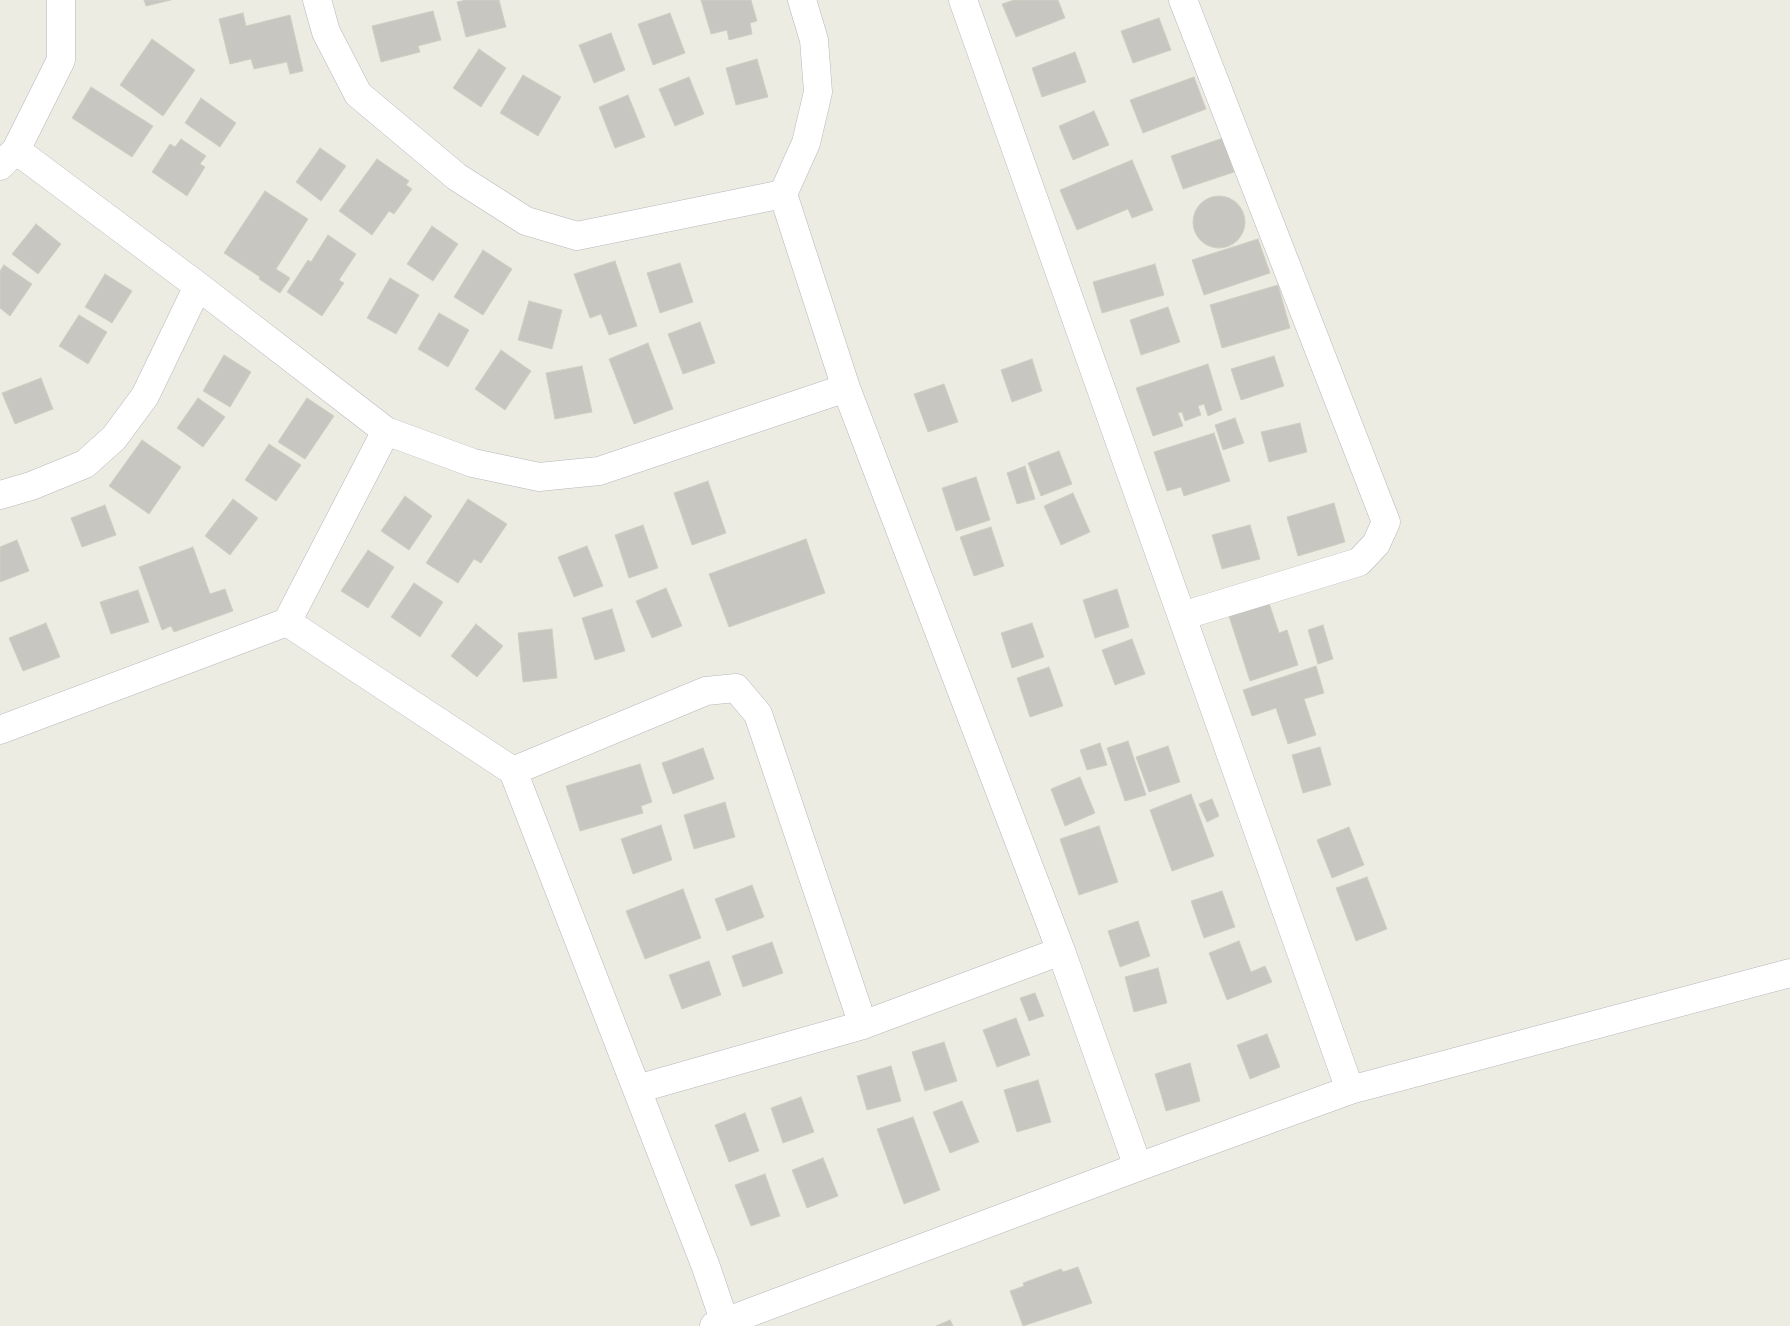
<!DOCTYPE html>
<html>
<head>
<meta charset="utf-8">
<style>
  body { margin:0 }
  canvas { display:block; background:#edece3 }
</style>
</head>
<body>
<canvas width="1790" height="1326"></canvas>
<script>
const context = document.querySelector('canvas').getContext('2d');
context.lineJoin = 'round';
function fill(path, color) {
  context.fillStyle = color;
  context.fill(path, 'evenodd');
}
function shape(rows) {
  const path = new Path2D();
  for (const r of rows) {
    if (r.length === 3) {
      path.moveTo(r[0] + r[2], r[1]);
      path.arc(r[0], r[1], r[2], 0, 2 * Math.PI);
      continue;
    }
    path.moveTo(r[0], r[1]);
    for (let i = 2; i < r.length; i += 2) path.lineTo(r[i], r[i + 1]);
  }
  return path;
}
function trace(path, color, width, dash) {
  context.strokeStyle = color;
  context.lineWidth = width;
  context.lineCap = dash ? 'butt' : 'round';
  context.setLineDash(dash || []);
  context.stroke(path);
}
const building = shape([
  [144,0,171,0,146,6,144,0],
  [466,0,499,0,506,27,466,37,457,2,466,0],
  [701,0,751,0,757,21,750,23,752,34,729,40,727,30,711,34,701,0],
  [1014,0,1058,0,1065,18,1016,37,1002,4,1014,0],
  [433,11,441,40,418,46,420,52,381,62,372,26,433,11],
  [243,13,246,26,290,15,303,71,290,74,287,62,254,69,251,59,230,64,219,19,243,13],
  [670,13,685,53,653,65,638,24,670,13],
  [1159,18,1171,50,1133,63,1121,31,1159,18],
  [611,33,625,70,594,83,579,45,611,33],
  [152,39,195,70,163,116,120,85,152,39],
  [479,49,506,68,481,107,453,88,479,49],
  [1075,52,1086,82,1042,97,1032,68,1075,52],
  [757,59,768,97,736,105,726,68,757,59],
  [523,75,561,97,538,136,500,113,523,75],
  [689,77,704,114,675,126,659,89,689,77],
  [1194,77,1206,109,1143,133,1130,100,1194,77],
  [91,87,153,126,132,157,72,118,91,87],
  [628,95,645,137,615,148,599,107,628,95],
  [201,98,236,123,220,147,185,123,201,98],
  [1094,111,1109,145,1073,160,1059,126,1094,111],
  [1223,138,1234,172,1183,189,1171,156,1223,138],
  [181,139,206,156,200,164,205,167,187,196,152,172,170,144,175,147,181,139],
  [320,148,346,166,321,201,296,182,320,148],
  [377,159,409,181,406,185,412,189,394,214,389,211,372,235,339,211,377,159],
  [1132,160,1153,210,1132,218,1128,209,1077,230,1060,190,1132,160],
  [265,191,308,219,276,269,290,278,280,293,259,279,260,277,224,253,265,191],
  [1219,222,26],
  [36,224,61,244,38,274,12,254,36,224],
  [432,226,458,244,433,281,407,264,432,226],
  [328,235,356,254,339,280,344,283,322,316,287,292,308,260,311,262,328,235],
  [1258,239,1270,273,1204,295,1192,260,1258,239],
  [483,250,512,269,483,315,454,297,483,250],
  [615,261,637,326,609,335,601,314,590,318,574,274,615,261],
  [680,263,693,302,660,313,647,273,680,263],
  [1155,264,1164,295,1102,313,1093,282,1155,264],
  [4,265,32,284,10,316,0,308,0,271,4,265],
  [105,274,132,291,112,323,85,307,105,274],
  [390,278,419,295,396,334,367,318,390,278],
  [1278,285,1290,328,1222,348,1210,305,1278,285],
  [529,301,562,310,552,349,518,340,529,301],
  [1168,307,1180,342,1141,355,1130,320,1168,307],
  [439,313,469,330,448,367,418,349,439,313],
  [79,315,107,332,88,364,59,346,79,315],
  [700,322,715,363,683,374,668,334,700,322],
  [648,343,673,409,634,424,609,359,648,343],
  [501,350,531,371,505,410,475,389,501,350],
  [224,355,251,372,230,407,203,391,224,355],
  [1274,356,1284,386,1241,400,1231,369,1274,356],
  [1032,359,1042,391,1012,402,1001,370,1032,359],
  [1208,364,1222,410,1208,416,1204,404,1198,406,1201,415,1185,421,1182,412,1178,413,1183,426,1153,436,1136,388,1208,364],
  [582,366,592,412,555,419,546,373,582,366],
  [41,378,53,409,15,424,2,393,41,378],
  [944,384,958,422,928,432,914,394,944,384],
  [198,398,225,417,203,447,177,428,198,398],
  [307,398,334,416,305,459,278,442,307,398],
  [1235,418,1244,443,1223,450,1215,425,1235,418],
  [1300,423,1307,452,1269,462,1261,432,1300,423],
  [1214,433,1230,481,1184,496,1181,487,1167,491,1154,452,1214,433],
  [142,440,181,467,149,514,109,486,142,440],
  [269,444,301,465,276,501,245,480,269,444],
  [1059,451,1072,484,1041,496,1028,463,1059,451],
  [1025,466,1035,499,1017,504,1007,473,1025,466],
  [976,477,990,520,956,531,942,488,976,477],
  [708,481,726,533,692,545,674,493,708,481],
  [1073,493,1090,532,1061,545,1044,506,1073,493],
  [405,496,432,516,409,550,381,531,405,496],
  [233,499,258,518,230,555,205,536,233,499],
  [468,499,507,524,481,563,474,559,458,583,426,563,468,499],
  [1334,503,1345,542,1298,556,1287,517,1334,503],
  [105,505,116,535,82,547,71,518,105,505],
  [643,525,658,568,629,578,615,535,643,525],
  [1250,525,1260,559,1222,569,1212,535,1250,525],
  [991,527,1004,566,974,576,960,537,991,527],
  [806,539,825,593,729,627,709,574,806,539],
  [17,540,29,571,0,582,0,547,17,540],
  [587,546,603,586,574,597,558,557,587,546],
  [193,547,210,594,225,589,233,611,174,632,171,626,162,630,139,567,193,547],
  [368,550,394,567,368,608,341,591,368,550],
  [414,583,443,602,420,637,391,617,414,583],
  [666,588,682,626,652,638,636,601,666,588],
  [1117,589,1129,627,1095,638,1083,600,1117,589],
  [138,590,149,622,111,634,100,602,138,590],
  [1268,600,1279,633,1287,630,1298,665,1250,681,1228,613,1268,600],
  [612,609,625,651,595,660,582,618,612,609],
  [46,623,60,657,23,671,9,638,46,623],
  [1032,623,1044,657,1012,668,1001,633,1032,623],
  [476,624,503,646,477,677,451,656,476,624],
  [1323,625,1333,659,1318,664,1308,630,1323,625],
  [552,629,557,678,523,682,518,633,552,629],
  [1132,639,1145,674,1115,685,1102,650,1132,639],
  [1316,666,1324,693,1304,699,1316,735,1288,744,1276,708,1252,716,1243,690,1316,666],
  [1049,667,1063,706,1030,717,1017,678,1049,667],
  [1128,741,1146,795,1125,801,1107,748,1128,741],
  [1100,743,1107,765,1087,770,1080,750,1100,743],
  [1168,746,1180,782,1149,792,1136,757,1168,746],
  [1320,747,1331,785,1303,793,1292,755,1320,747],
  [703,748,714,779,673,794,662,763,703,748],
  [640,764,652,802,641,806,643,813,580,831,566,786,640,764],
  [1080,777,1095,813,1065,826,1051,789,1080,777],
  [1191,794,1214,856,1172,871,1150,810,1191,794],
  [1212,799,1219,816,1207,822,1199,804,1212,799],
  [725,802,735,837,694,849,684,815,725,802],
  [661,825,672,860,633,874,621,839,661,825],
  [1099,826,1118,882,1079,895,1060,839,1099,826],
  [1349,827,1364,865,1332,878,1317,840,1349,827],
  [1367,877,1387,929,1356,941,1336,888,1367,877],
  [752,885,764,917,727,931,715,899,752,885],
  [683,889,701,938,645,959,626,911,683,889],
  [1222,891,1235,927,1204,938,1191,901,1222,891],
  [1138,921,1150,956,1120,967,1108,931,1138,921],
  [1239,941,1251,972,1265,966,1272,982,1227,1000,1209,953,1239,941],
  [772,942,783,973,743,987,732,956,772,942],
  [709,961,721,995,682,1009,669,975,709,961],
  [1158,968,1167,1003,1134,1012,1125,977,1158,968],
  [1035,993,1044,1016,1029,1021,1020,998,1035,993],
  [1016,1018,1030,1055,997,1067,983,1030,1016,1018],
  [1267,1034,1280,1067,1250,1079,1237,1045,1267,1034],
  [944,1042,957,1081,925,1091,912,1052,944,1042],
  [1190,1063,1200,1101,1166,1111,1155,1074,1190,1063],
  [891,1066,901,1101,867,1110,857,1076,891,1066],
  [1038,1080,1051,1122,1017,1132,1004,1090,1038,1080],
  [801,1097,814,1132,783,1143,771,1108,801,1097],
  [962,1101,979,1142,950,1153,933,1112,962,1101],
  [745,1113,759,1151,729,1162,715,1125,745,1113],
  [913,1117,940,1190,904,1204,877,1129,913,1117],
  [823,1158,838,1196,807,1208,792,1170,823,1158],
  [765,1174,780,1216,751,1226,735,1185,765,1174],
  [1078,1267,1092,1303,1023,1326,1010,1291,1024,1286,1023,1283,1061,1269,1063,1272,1078,1267],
  [950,1320,953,1326,936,1326,950,1320]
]);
const minor = shape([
  [317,0,326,32,358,94,457,177,526,221,577,236,783,194,846,388],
  [963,0,1350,1090],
  [16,150,198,286,386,431,473,463,539,477,599,471,846,388,1061,951,1138,1167],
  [0,166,16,150,61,60,61,0],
  [783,194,806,143,818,92,814,40,802,0],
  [0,495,31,486,85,464,114,438,145,396,198,286],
  [1182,616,1359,562,1376,544,1386,522,1183,0],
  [287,622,386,431],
  [0,730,287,622,513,771,706,1267,725,1323],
  [513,771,706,691,736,688,758,714,863,1025],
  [637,1089,863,1025,1061,951],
  [714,1326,1138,1167,1350,1090,1790,973]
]);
fill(building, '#c8c6c0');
trace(building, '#d1cfc2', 1);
trace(minor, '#b6b7bc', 29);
trace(minor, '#fff', 28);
</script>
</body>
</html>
